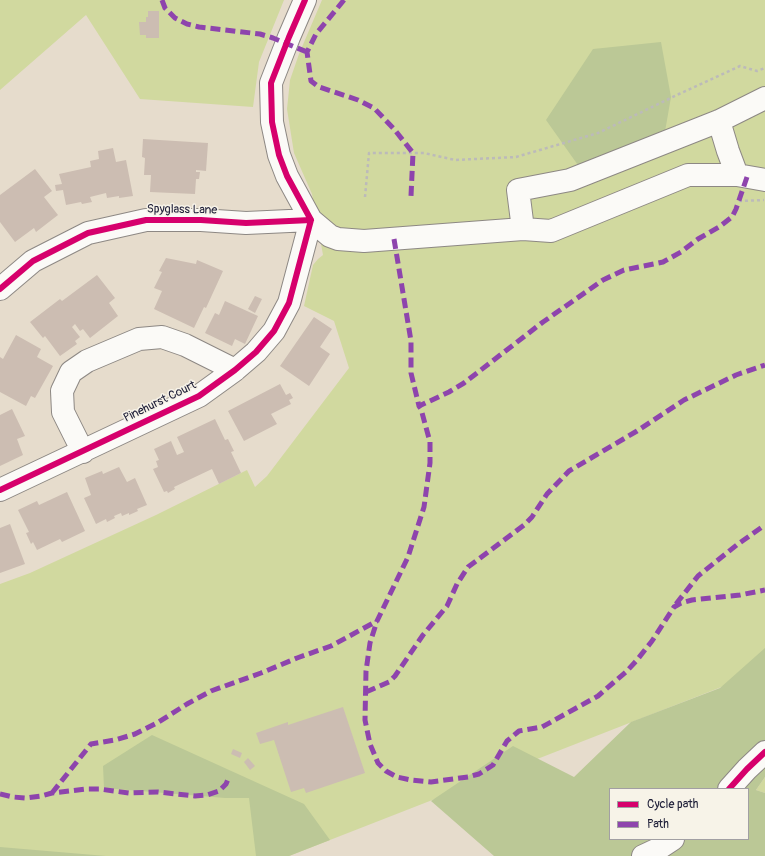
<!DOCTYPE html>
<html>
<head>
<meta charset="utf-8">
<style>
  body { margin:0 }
  #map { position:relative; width:765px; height:856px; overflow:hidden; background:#e6dccc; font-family:Pangolin,sans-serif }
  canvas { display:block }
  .legend { position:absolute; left:609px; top:788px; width:140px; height:52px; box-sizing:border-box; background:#f7f3e8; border:1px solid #a29fa3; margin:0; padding:5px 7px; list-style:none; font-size:12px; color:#22223b }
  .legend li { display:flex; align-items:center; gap:8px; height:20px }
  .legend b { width:20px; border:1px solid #a29fa3 }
</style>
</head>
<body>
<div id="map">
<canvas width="765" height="856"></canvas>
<ul class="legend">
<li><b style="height:5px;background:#d6006c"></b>Cycle path</li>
<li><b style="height:5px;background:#8e44ad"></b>Path</li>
</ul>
</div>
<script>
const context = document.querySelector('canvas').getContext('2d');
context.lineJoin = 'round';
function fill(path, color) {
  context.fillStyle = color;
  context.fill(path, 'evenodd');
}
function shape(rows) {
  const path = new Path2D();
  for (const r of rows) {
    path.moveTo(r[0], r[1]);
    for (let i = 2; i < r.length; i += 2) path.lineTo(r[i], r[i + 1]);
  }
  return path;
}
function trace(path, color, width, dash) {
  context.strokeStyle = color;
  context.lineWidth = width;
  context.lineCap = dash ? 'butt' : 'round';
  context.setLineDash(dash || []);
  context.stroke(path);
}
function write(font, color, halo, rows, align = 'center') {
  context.font = font + ' Pangolin,sans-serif';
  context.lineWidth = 3;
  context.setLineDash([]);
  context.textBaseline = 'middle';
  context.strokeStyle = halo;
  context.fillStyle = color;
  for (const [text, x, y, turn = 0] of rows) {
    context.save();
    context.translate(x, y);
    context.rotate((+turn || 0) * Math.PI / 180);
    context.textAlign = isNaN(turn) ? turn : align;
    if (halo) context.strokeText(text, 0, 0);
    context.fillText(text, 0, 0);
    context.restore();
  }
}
const green = shape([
  [0,0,284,0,259,62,253,107,140,99,86,15,0,90],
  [322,0,765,0,765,670,289,856,0,856,0,584,30,573,156,515,247,470,255,487,267,476,349,368,334,321,304,306,313,265,318,259,323,255,312,194,294,153,287,109,290,80,299,54],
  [765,777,765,793,756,790]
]);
const forest = shape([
  [661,42,671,97,663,143,585,175,546,120,593,49],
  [765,648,765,777,756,790,765,793,765,856,494,856,431,801,513,746,574,777,631,722,720,688],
  [610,789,748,789,748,839,610,839],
  [152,735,304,804,330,840,289,856,256,856,249,798,225,798,104,788,103,766],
  [0,847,106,856,0,856]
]);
const building = shape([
  [148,11,159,11,159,38,146,38,146,35,140,35,139,22,146,22,146,17,148,17],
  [143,139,208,143,206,171,196,170,196,172,200,172,199,179,196,179,195,194,150,192,151,175,144,175,145,158,142,157],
  [113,148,116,162,126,160,133,196,119,198,119,196,107,198,106,193,90,197,92,202,82,204,81,202,66,205,63,190,56,191,55,185,62,184,59,174,91,167,90,161,99,159,98,151],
  [35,169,52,191,44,197,58,215,36,232,34,228,15,242,0,222,0,195],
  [166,258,196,264,197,260,223,271,206,308,204,307,194,328,154,309,162,291,154,288,162,272,159,271],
  [97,275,115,298,109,303,118,316,90,338,83,329,80,331,75,324,72,327,80,337,75,341,77,344,60,356,45,336,43,338,30,322,60,299,62,301],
  [255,296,262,299,255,313,248,309],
  [225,301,258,316,245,344,235,339,232,346,205,333,215,313,219,315],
  [314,317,332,329,320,347,330,354,309,386,280,366],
  [16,335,41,349,37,357,53,366,35,398,31,396,26,406,0,392,0,357,3,359],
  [280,384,286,395,290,393,293,398,289,400,291,404,271,414,277,424,244,441,228,411],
  [12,409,25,436,17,439,23,455,0,466,0,415],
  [215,419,225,440,228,439,234,451,231,452,241,473,219,484,212,469,174,487,175,489,168,493,167,491,164,492,153,469,158,467,156,461,159,460,154,449,171,441,177,455,184,452,177,437],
  [119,467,127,482,135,478,147,505,137,509,138,511,129,515,129,513,122,516,121,513,114,516,115,518,107,522,106,519,96,524,84,498,91,495,85,478,102,471,103,474],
  [67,492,85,531,62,542,60,539,37,550,33,542,31,544,26,533,29,532,18,510,37,501,39,505],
  [10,524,25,564,0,573,0,528],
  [343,707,365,773,306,793,304,788,291,792,274,740,260,744,256,733,288,722,288,725],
  [233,749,242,753,240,758,231,754],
  [248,758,255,766,250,770,244,762]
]);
const path = shape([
  [365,197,369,153,424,153,455,160,516,157,598,133,679,94,740,66,757,71,765,68],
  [739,201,764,200]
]);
const minor = shape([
  [305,0,289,37,271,83,272,122,279,155,287,176,311,220,330,236,338,239,364,241,523,229,551,231,688,175,737,175,765,180],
  [719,121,728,151,737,175],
  [523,229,518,190,570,180,719,121,765,98],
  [0,289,33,261,88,233,146,220,201,220,246,223,311,220],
  [83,452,63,412,62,391,71,372,87,361,139,339,162,337,185,345,235,370],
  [0,490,199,396,235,370,256,352,274,331,289,303,311,220],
  [729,789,747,769,765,752],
  [643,856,658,849,673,839]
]);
const quiet = shape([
  [162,0,165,8,175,18,187,24,199,27,260,34,273,38,307,52],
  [344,0,316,34,307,52,311,81,319,87,358,100,374,108,394,129,413,153,411,196],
  [747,177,736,209,732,217,719,227,698,239,681,252,663,262,624,270,603,280,543,322,464,383,449,392,419,406,421,409,430,442,430,463,424,507,408,557,377,621,370,643,366,671,365,720,370,744,378,763,386,771,397,777,411,780,431,782,468,777,479,774,493,765,507,741,519,731,542,727,598,696,613,683,626,672,637,660,652,641,674,607,681,603,692,600,740,595,765,590],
  [394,239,411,341,411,373,419,406],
  [676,604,698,576,738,544,765,525],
  [366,692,389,682,395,676,423,635,447,606,457,584,468,567,524,525,532,517,547,494,569,471,637,431,684,400,736,375,765,365],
  [52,793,91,744,115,740,135,734,157,723,187,704,211,691,261,673,297,658,331,646,377,621],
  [0,794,13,797,26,798,41,796,52,793,86,789,99,789,129,793,158,792,195,796,207,795,219,791,226,784,229,777]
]);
const cycleway = shape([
  [305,0,289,37,271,83,272,122,279,155,287,176,311,220],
  [0,289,33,261,88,233,146,220,201,220,246,223,311,220],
  [0,490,199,396,235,370,256,352,274,331,289,303,311,220],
  [729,789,747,769,765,752]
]);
const streetNames = [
  ["Spyglass Lane",182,210,1],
  ["Pinehurst Court",160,402,-26]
];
fill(green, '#d1d99f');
fill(forest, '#bbc896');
fill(building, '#ccbdb2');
trace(minor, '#8d8884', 24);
trace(path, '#bcbaba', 2.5, [3, 3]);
trace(minor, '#fbfaf7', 22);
trace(quiet, '#8e44ad', 5, [10, 5]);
trace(cycleway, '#d6006c', 6);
write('12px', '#22223b', '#f7f3e8', streetNames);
</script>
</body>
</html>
